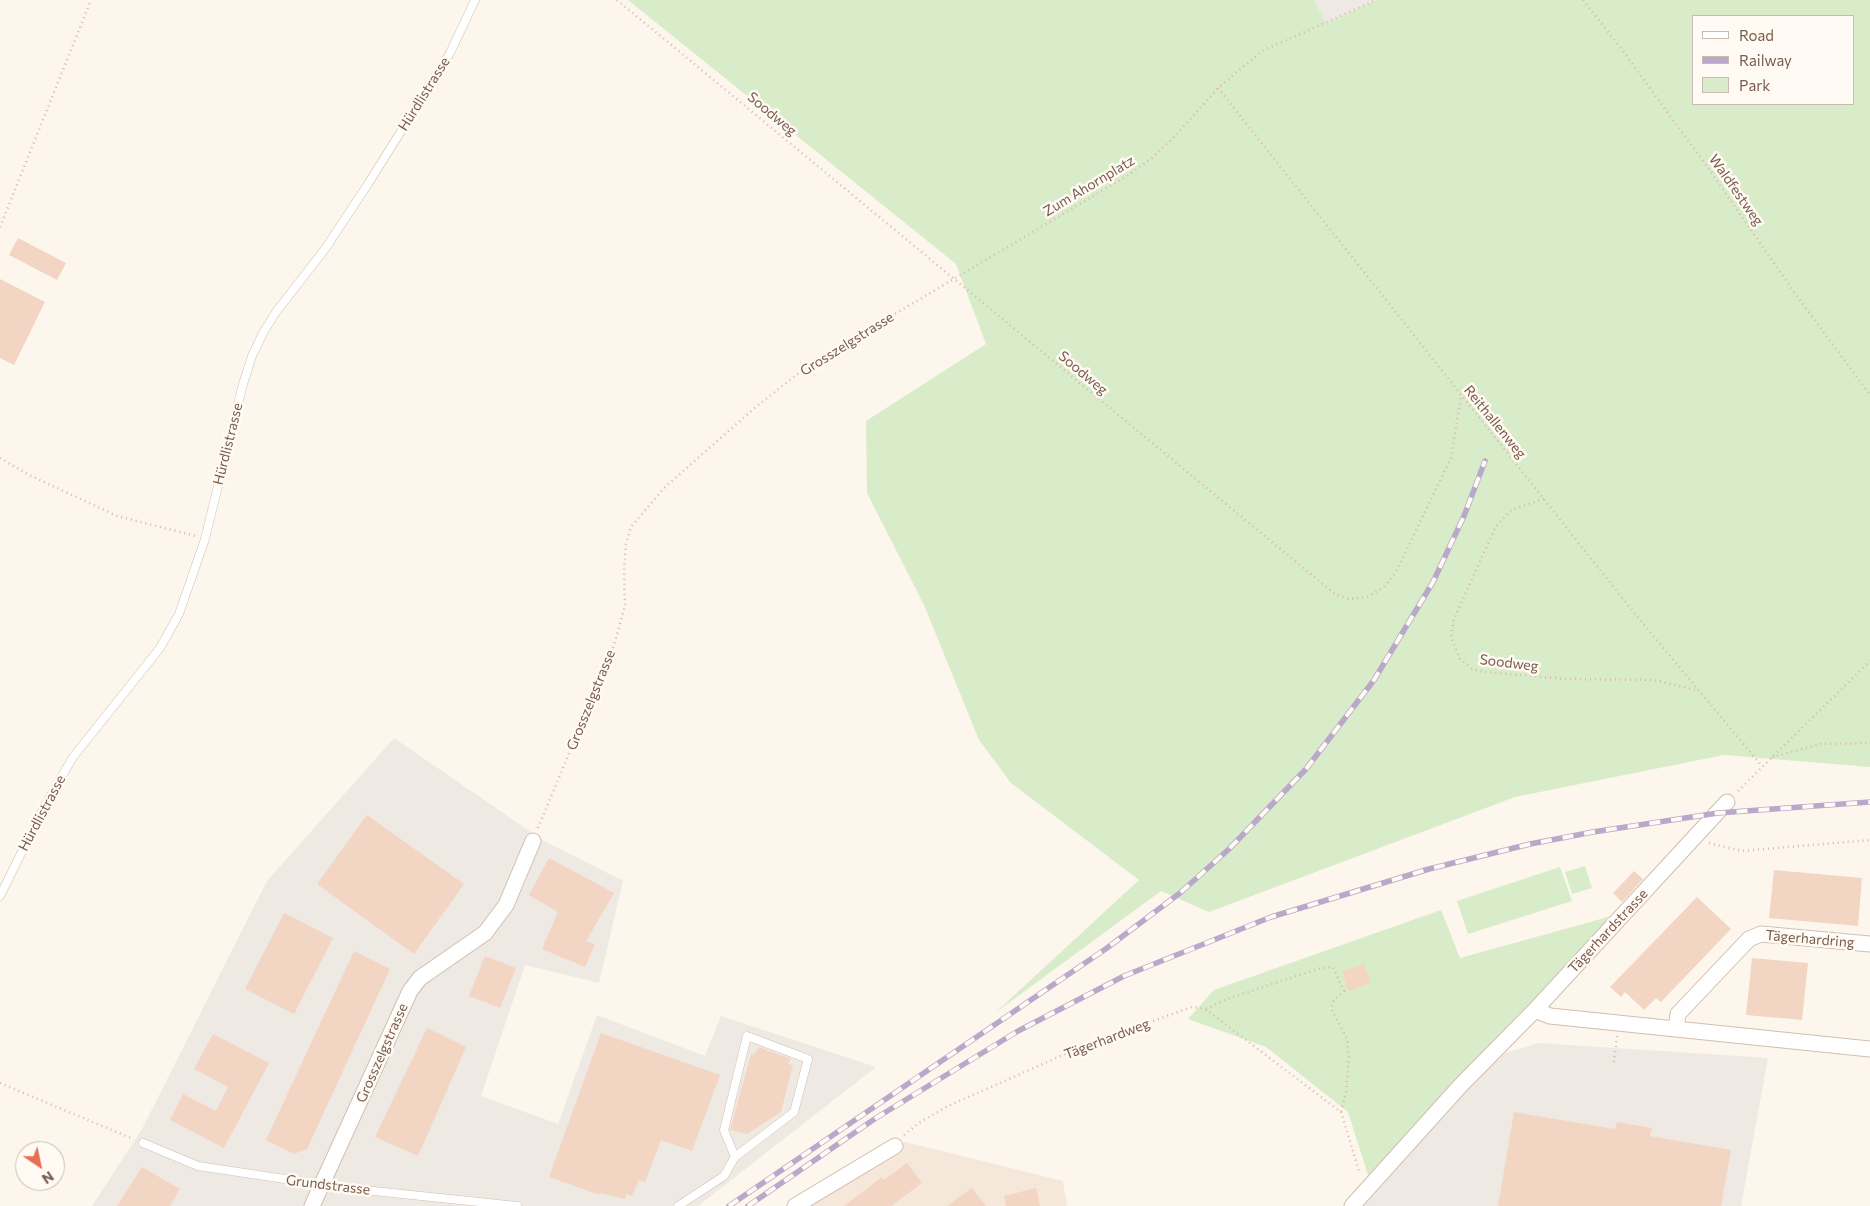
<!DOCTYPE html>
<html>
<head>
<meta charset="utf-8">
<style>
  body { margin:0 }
  #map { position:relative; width:1870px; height:1206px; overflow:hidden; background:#fdf6ec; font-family:Commissioner,sans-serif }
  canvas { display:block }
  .legend { position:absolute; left:1692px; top:15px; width:162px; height:90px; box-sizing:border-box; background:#fffaf3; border:1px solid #cabbb1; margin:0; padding:6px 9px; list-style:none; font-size:15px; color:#7a5c4d }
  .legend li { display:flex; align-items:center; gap:10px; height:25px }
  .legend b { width:25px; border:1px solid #cabbb1 }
  .north { position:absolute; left:15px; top:1141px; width:50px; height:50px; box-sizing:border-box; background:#fffaf3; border:1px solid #cabbb1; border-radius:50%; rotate:146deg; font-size:14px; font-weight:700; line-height:20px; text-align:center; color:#7a5c4d }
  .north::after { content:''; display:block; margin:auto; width:18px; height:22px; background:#e76f51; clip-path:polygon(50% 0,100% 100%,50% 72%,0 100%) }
</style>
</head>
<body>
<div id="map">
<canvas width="1870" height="1206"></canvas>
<ul class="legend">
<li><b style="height:6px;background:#fff"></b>Road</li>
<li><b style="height:6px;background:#b9a8c9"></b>Railway</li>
<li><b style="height:14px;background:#d8ecc9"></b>Park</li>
</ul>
<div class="north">N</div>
</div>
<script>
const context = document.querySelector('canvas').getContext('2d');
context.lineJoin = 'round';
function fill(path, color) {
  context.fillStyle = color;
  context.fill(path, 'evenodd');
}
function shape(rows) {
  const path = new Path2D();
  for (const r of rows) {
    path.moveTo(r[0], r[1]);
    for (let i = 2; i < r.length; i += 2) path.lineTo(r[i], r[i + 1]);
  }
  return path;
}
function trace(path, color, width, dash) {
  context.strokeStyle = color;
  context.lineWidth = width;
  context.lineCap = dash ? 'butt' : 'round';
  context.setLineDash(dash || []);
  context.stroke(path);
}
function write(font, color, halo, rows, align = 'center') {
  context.font = font + ' Commissioner,sans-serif';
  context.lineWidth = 5;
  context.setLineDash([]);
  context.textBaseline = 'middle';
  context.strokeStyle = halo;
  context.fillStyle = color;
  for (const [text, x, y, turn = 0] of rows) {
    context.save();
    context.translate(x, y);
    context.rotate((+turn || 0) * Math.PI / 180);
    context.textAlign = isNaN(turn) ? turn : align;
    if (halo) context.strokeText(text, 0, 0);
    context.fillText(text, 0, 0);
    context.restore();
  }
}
const residential = shape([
  [905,1142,1063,1181,1067,1206,805,1206]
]);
const industrial = shape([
  [1314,0,1376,0,1326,23],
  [394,738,544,841,623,881,599,983,525,965,481,1096,558,1124,597,1015,705,1056,721,1016,876,1067,698,1206,92,1206,142,1129,267,881],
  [1539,1043,1768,1058,1741,1206,1362,1206,1376,1187,1466,1089,1502,1054]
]);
const green = shape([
  [628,0,1314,0,1326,23,1376,0,1870,0,1870,767,1724,755,1515,797,1209,912,1161,891,995,1013,1139,880,1011,783,979,740,924,605,867,493,866,421,986,344,956,264],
  [1854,16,1854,104,1694,104,1694,16],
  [1585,866,1592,888,1572,894,1565,872],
  [1560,867,1572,901,1468,934,1457,901],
  [1441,910,1460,958,1619,914,1368,1175,1348,1112,1266,1047,1188,1019,1214,990]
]);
const building = shape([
  [18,238,66,263,57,280,9,255],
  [0,279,45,302,14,365,0,358],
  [367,815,464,884,414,954,317,884],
  [549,858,614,893,586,941,595,944,585,967,542,949,558,912,529,895],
  [1774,870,1862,878,1858,926,1769,918],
  [1634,871,1643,879,1622,902,1613,893],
  [1697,897,1731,929,1661,1002,1656,998,1644,1010,1625,992,1621,997,1610,987],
  [284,913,333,938,294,1014,245,989],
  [354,951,390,969,307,1149,294,1154,266,1140],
  [485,956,516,968,500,1008,469,996],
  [1752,958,1808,963,1802,1020,1746,1015],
  [1364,964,1371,983,1348,991,1342,971],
  [427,1028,466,1047,418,1156,375,1137],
  [601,1033,720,1075,692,1151,661,1140,645,1182,639,1180,632,1196,626,1194,625,1199,601,1193,600,1195,549,1177],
  [213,1034,269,1063,224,1148,170,1120,183,1094,216,1111,228,1087,194,1069],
  [759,1047,791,1059,788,1064,793,1065,781,1112,747,1134,730,1130,751,1054,754,1055],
  [1514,1112,1615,1129,1617,1122,1652,1128,1650,1136,1731,1150,1721,1206,1498,1206],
  [907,1163,922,1183,891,1206,844,1206,882,1177,884,1180],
  [142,1167,180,1189,170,1206,117,1206],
  [972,1188,986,1206,947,1206],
  [1036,1188,1040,1206,1006,1206,1004,1196]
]);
const path = shape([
  [617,0,1336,595,1349,599,1367,597,1384,587,1396,572,1451,458,1461,396],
  [1583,0,1620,47,1708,168,1797,296,1870,395],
  [1218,88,1635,614,1761,765],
  [0,227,91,0],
  [0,458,29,475,117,516,196,536],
  [1544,499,1511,510,1495,528,1454,619,1451,637,1460,659,1472,669,1485,672,1567,679,1655,680,1699,691],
  [1772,757,1821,744,1870,743],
  [1738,791,1870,661],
  [538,828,614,645,625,606,624,570,626,544,631,527,664,488,757,406,809,365,1127,176,1152,158,1175,136,1218,88,1262,51,1376,0],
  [1709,843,1742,851,1870,840],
  [1206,1009,1227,999,1321,968,1333,967,1344,991,1334,1000,1331,1008,1347,1039,1349,1057,1346,1092,1341,1112],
  [1614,1062,1617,1036],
  [0,1083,133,1139],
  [904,1135,919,1123,948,1106,1018,1075,1083,1046,1192,1007,1205,1009,1341,1112,1360,1174]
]);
const lane = shape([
  [0,896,44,807,73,757,160,648,179,614,205,539,243,384,252,356,263,333,276,312,325,249,368,184,450,53,475,0],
  [143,1143,198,1166,345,1188,517,1206],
  [678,1206,724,1176,735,1157,794,1112,808,1059,747,1036,724,1130,735,1157]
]);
const street = shape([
  [1535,1010,1550,1016,1870,1049],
  [1676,1029,1678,1014,1749,939,1761,934,1870,944],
  [312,1206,410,991,420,978,485,933,506,905,533,841],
  [795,1206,895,1146],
  [1352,1206,1461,1085,1535,1010,1727,802]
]);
const rail = shape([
  [729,1206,1107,948,1180,893,1229,849,1306,769,1374,680,1433,582,1464,516,1485,461],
  [748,1206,876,1118,1018,1031,1124,976,1271,917,1429,869,1530,844,1593,832,1718,813,1870,802]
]);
const streetNames = [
  ["Hürdlistrasse",424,94,-58],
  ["Soodweg",772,114,40],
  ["Zum Ahornplatz",1089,186,-31],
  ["Waldfestweg",1736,190,55],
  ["Grosszelgstrasse",847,344,-32],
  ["Soodweg",1083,373,40],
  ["Reithallenweg",1495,422,51],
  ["Hürdlistrasse",228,444,-76],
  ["Soodweg",1509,663,7],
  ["Grosszelgstrasse",591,700,-68],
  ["Hürdlistrasse",42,813,-62],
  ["Tägerhardstrasse",1608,931,-47],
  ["Tägerhardring",1810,939,5],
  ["Tägerhardweg",1107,1039,-21],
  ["Grosszelgstrasse",382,1053,-66],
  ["Grundstrasse",328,1185,7]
];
fill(residential, '#f5e8da');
fill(industrial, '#efe9e4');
fill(green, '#d8ecc9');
fill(building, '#f3d5c3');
trace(lane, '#d1beb0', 9);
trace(street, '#d1beb0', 17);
trace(path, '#d9b8a5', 2.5, [1, 4]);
trace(lane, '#fff', 8);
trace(street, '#fff', 15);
trace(rail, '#b9a8c9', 5.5);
trace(rail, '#fffaf3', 4, [11]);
write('14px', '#7a5c4d', '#fffaf3', streetNames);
</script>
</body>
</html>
